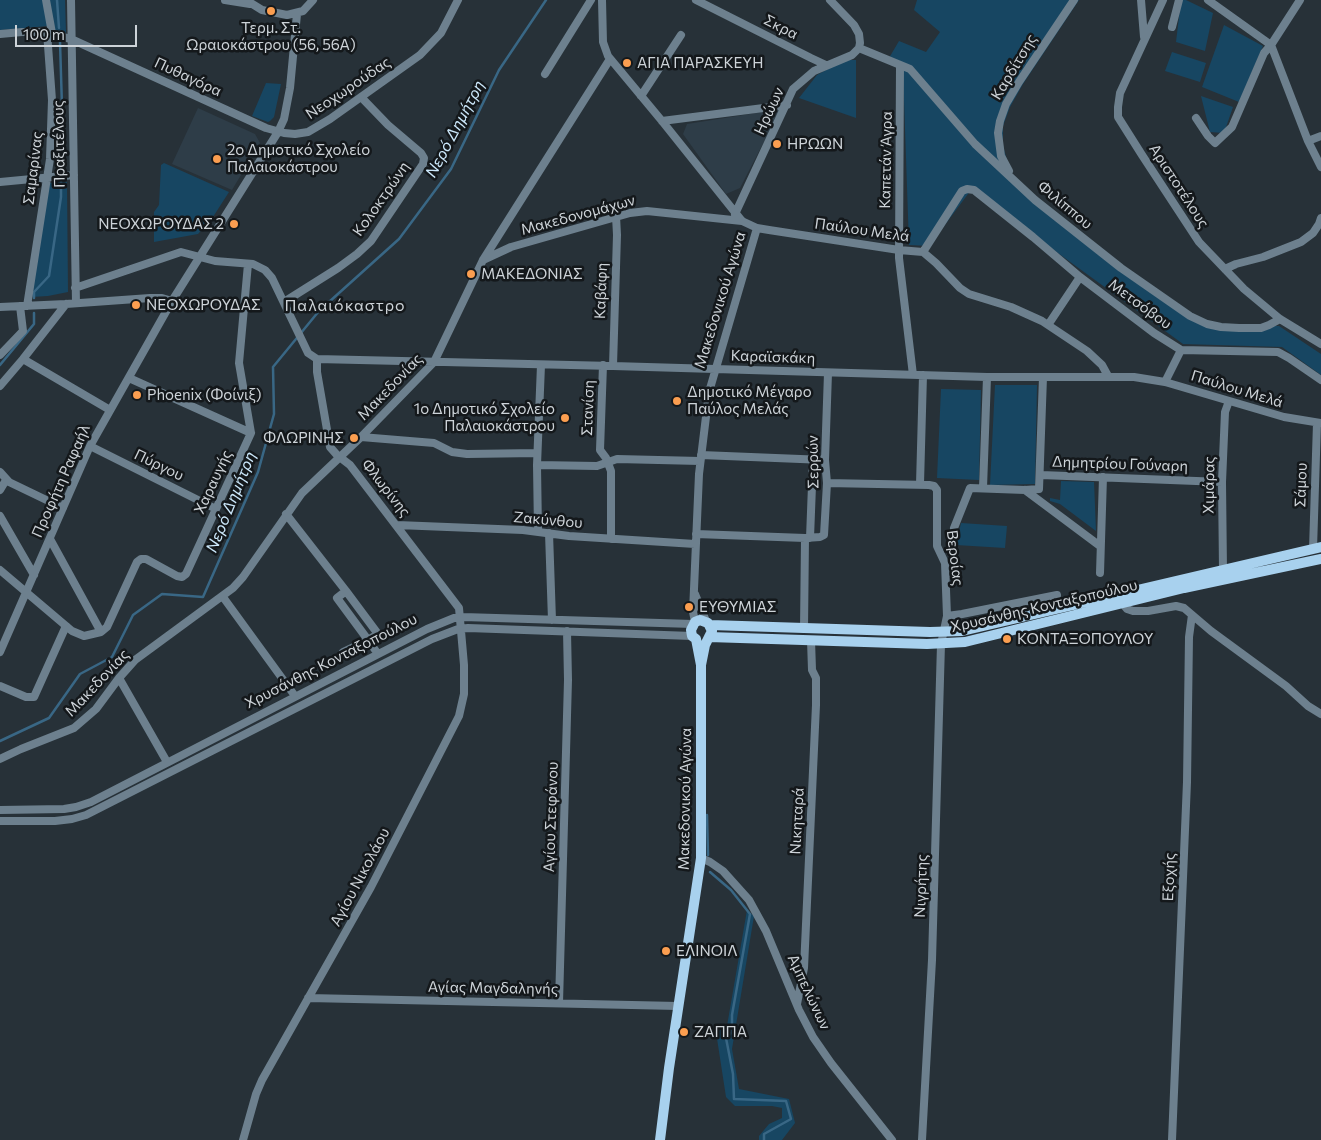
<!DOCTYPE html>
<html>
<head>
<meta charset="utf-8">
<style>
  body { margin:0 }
  #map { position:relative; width:1321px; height:1140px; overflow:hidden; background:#273138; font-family:Commissioner,sans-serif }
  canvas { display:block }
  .scale { position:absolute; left:15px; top:25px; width:122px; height:22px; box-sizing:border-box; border:2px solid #cdd3d8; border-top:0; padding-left:6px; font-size:15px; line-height:18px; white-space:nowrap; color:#cdd3d8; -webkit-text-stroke:4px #14181b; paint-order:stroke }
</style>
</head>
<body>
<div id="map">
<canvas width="1321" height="1140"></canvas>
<div class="scale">100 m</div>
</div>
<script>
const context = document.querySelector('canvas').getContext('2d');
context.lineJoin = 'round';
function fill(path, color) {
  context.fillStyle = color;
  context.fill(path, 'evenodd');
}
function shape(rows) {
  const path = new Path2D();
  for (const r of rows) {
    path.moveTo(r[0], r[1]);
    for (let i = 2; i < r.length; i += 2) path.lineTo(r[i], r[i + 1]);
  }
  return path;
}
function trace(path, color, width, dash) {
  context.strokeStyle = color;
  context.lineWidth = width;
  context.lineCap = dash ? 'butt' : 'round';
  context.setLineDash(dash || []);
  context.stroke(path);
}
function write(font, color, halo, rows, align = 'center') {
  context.font = font + ' Commissioner,sans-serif';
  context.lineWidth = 5;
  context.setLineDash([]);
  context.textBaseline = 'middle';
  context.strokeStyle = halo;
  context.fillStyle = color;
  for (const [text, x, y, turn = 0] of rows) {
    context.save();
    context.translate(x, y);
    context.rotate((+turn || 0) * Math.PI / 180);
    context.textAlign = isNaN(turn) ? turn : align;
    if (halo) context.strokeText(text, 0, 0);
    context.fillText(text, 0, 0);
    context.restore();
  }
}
const built = shape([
  [198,108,255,134,260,143,232,190,172,164],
  [781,109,740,188,726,194,683,134,687,124]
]);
const green = shape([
  [0,0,43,0,48,26,0,30],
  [49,0,65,0,66,33,54,31],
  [917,0,1079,0,1023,84,1010,107,1003,126,1003,146,1014,184,1091,245,1207,324,1279,326,1321,354,1321,375,1282,347,1183,344,1040,240,974,186,929,246,909,245,903,71,889,58,899,41,926,52,940,32,914,10],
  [1181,0,1186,0,1213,13,1205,51,1176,42],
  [1224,25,1263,46,1239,102,1202,87],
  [1172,52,1206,63,1200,82,1165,71],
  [849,60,856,60,856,118,799,98,817,75,835,65],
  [266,83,281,84,274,117,270,121,268,122,252,116],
  [1201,96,1233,107,1224,133,1210,132],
  [164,163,229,192,211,220,198,234,154,242,154,212,159,205,161,165],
  [67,182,68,292,48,296,31,297,48,183],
  [995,385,1037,385,1035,484,990,485],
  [941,389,981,390,979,480,937,478],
  [1061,481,1094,482,1096,531,1060,504,1050,501,1050,498,1060,500],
  [961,523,1007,526,1005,548,956,545],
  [747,910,754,916,732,1049,739,1089,789,1099,795,1123,782,1140,759,1140,759,1136,769,1124,782,1118,782,1108,772,1106,735,1106,726,1097,716,1032,727,1026]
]);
const stream = shape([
  [57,0,59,28],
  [60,42,62,107,61,171],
  [34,298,34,292,49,276,61,197,61,180],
  [0,365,34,324,34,313],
  [0,741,49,718,80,674,112,657,133,615,162,594,203,597,258,472,274,414,273,367,319,311,399,239,451,169,499,70,546,0],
  [707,815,708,855],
  [710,872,731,890,750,914,732,1015,732,1032,726,1038,733,1074,734,1099,786,1101,791,1119,764,1134,764,1140]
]);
const minor = shape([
  [46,0,52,33],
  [71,0,76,303],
  [225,0,250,4],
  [246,0,262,10,287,15,303,11,313,0],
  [602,0,603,42,608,56,662,121,742,221,757,228,769,230,899,250,923,252,936,263,960,288,969,294,1011,307,1042,321,1087,351,1102,365,1108,376],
  [696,0,811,58,826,65],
  [1141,0,1144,37],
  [1163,0,1120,93,1118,107,1118,117,1142,155,1199,242,1244,289,1280,319,1321,344],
  [1208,0,1271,45],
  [1172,27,1179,0],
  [0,34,22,32,42,32,71,39,266,128,284,133,295,134,308,132,330,119,420,55,441,33,458,0],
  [1271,45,1308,141,1321,167],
  [859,48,910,69,975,144,1035,200,1121,268,1190,316,1207,324,1221,327,1239,328,1261,328,1269,325,1280,319],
  [900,65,899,258,913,375],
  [545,74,591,0],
  [641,96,681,35],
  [1196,118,1208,136,1215,143,1232,127,1264,53,1271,45,1300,0],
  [662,121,787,105],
  [1308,141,1321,136],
  [1009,171,1001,156,998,133,1000,121,1006,104,1019,82,1074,0],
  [0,182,74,175],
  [735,214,793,89,814,71,852,55,859,48,860,43,859,34,854,25,830,0],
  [923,252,962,191,967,189,974,190,1033,237,1080,277,1154,333,1181,350,1278,352,1289,358,1321,380],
  [483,260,511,247,630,213,647,211,742,221],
  [1225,269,1236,264,1263,257,1301,242,1313,233,1319,224,1321,218],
  [75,288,181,252,215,261,253,264,265,270,272,278,308,353,317,359,613,366,987,377,1134,377,1165,382,1284,417,1321,423],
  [284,302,338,268,357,254,371,241,423,164,424,158,421,153,388,125,361,97],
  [27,306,50,159,52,100,47,32],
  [0,307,66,304,150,298,162,298,172,301],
  [1048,325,1080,277],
  [0,355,23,331,20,306],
  [23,359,110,410],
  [603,365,600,450,606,458,611,471,611,539],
  [613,366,617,235,616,216],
  [129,378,251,433],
  [1165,382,1181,350],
  [0,386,23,359,66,304],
  [361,437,434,443,452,452,467,454,537,453],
  [90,446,216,509],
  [701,455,825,460],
  [537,465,597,466,617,459,700,461],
  [0,472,9,482,63,508],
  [1041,475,1222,482],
  [827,483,929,485,934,486,937,490,937,546,945,563,947,616,941,644,932,960,922,1140],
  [920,484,923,375],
  [983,488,987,377],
  [0,490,6,480],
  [1025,490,1100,546],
  [286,514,346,591,378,634,368,640,337,598,346,591],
  [0,516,34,575],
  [397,525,523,530,569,536,695,544],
  [954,528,970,488,1025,490,1039,489,1043,377],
  [538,531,537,465,541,365],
  [549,533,552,620],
  [696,534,805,538,820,537,824,535,827,483,825,460,828,373],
  [810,538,813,459],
  [50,539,101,632],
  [1313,549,1317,423],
  [0,570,72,631,84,636,101,632,107,627,137,562,141,559,146,559,177,576,182,577,186,574,251,433,239,363,248,264],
  [1223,570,1222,482,1225,412,1229,401],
  [1100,573,1103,477],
  [695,594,706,621],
  [223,597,295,696],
  [1123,604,1127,609,1133,611,1148,611,1176,606,1184,608,1211,631,1286,686,1308,706,1321,714],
  [947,616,962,614,1057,595],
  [695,622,693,612,699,474,709,392,757,228],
  [804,629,805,538],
  [0,652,90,446,172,301,278,132,284,119,290,88,297,14],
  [343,652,368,640,378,654],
  [119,678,167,762],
  [0,686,26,697,34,697,66,626],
  [0,759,21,749,74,728,96,709,119,678,135,660,233,588,243,577,302,493,361,437,434,362,483,260,610,59],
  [0,810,64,809,76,807,91,802,427,629,454,618,463,617,693,624],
  [0,821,55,821,72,819,86,815,432,639,458,629,468,628,692,636],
  [701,858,710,862,723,871,749,900,766,931,799,1010,813,1037,831,1063,892,1140],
  [308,998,678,1006],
  [559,1003,568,680,567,631],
  [797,1004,804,968,816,705,816,678,812,670,811,640],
  [243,1140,256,1094,262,1080,371,887,459,716,464,694,464,665,459,608,350,465,337,455,330,447,317,372,317,359],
  [1172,1140,1187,782,1189,637,1192,615]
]);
const major = shape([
  [710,625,930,632,962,631,1321,547],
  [709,637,927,644,965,642,1184,588,1321,559],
  [660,1140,669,1068,701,858,701,665,696,639,692,636,691,630,695,622,700,620,708,623,712,631,705,645,701,665]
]);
const markers = [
  [271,11,5,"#fb9e50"],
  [627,63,5,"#fb9e50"],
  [777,144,5,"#fb9e50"],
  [217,159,5,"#fb9e50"],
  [234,224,5,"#fb9e50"],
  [471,274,5,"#fb9e50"],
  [136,305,5,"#fb9e50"],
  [137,395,5,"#fb9e50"],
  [677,401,5,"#fb9e50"],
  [565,418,5,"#fb9e50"],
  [354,438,5,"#fb9e50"],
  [689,607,5,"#fb9e50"],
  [1007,639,5,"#fb9e50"],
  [666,951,5,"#fb9e50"],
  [684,1032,5,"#fb9e50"]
];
const streetNames = [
  ["Σκρα",781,27,27],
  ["Καρδίτσης",1014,67,-59],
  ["Πυθαγόρα",188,77,25],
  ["Νεοχωρούδας",348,88,-34],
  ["Ηρώων",769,111,-65],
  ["Πραξιτέλους",59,144,-91],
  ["Καπετάν Άγρα",886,160,-89],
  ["Σαμαρίνας",33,168,-83],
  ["Αριστοτέλους",1179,186,57],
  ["Κολοκτρώνη",381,199,-55],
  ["Φιλίππου",1065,205,40],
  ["Μακεδονομάχων",578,215,-15],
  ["Παύλου Μελά",862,230,8],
  ["Καβάφη",601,291,-88],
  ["Μακεδονικού Αγώνα",720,300,-73],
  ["Μετσόβου",1140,304,36],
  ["Καραϊσκάκη",773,357,2],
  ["Μακεδονίας",390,387,-46],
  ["Παύλου Μελά",1237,389,17],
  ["Στανίση",588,408,-88],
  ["Σερρών",813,462,-91],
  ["Δημητρίου Γούναρη",1120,464,2],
  ["Πύργου",159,465,26],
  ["Προφήτη Ραφαήλ",61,481,-66],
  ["Χαραυγής",213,482,-65],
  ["Χιμάρας",1209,485,-89],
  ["Σάμου",1301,485,-88],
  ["Φλωρίνης",386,488,52],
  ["Ζακύνθου",548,520,5],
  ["Βεροίας",955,558,83],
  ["Χρυσάνθης Κονταξοπούλου",1044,606,-13],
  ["Χρυσάνθης Κονταξοπούλου",331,661,-27],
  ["Μακεδονίας",97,683,-47],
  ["Μακεδονικού Αγώνα",685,799,-89],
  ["Αγίου Στεφάνου",551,817,-88],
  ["Νικηταρά",797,821,-87],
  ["Αγίου Νικολάου",360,877,-62],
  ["Εξοχής",1169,877,-88],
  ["Νιγρήτης",921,886,-88],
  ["Αγίας Μαγδαληνής",493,988,1],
  ["Αμπελώνων",809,992,65]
];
const poiNames = [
  ["Τερμ. Στ.",271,28,"center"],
  ["Ωραιοκάστρου (56, 56Α)",271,45,"center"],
  ["ΑΓΙΑ ΠΑΡΑΣΚΕΥΗ",637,63],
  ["ΗΡΩΩΝ",787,144],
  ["2ο Δημοτικό Σχολείο",227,150],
  ["Παλαιοκάστρου",227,167],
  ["ΝΕΟΧΩΡΟΥΔΑΣ 2",224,224,"right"],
  ["ΜΑΚΕΔΟΝΙΑΣ",481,274],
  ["ΝΕΟΧΩΡΟΥΔΑΣ",146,305],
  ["Δημοτικό Μέγαρο",687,392],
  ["Παύλος Μελάς",687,409],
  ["Phoenix (Φοίνιξ)",147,395],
  ["1ο Δημοτικό Σχολείο",555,409,"right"],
  ["Παλαιοκάστρου",555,426,"right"],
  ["ΦΛΩΡΙΝΗΣ",344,438,"right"],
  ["ΕΥΘΥΜΙΑΣ",699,607],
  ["ΚΟΝΤΑΞΟΠΟΥΛΟΥ",1017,639],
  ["ΕΛΙΝΟΙΛ",676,951],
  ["ΖΑΠΠΑ",694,1032]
];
const waterNames = [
  ["Νερό Δημήτρη",455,129,-62],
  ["Νερό Δημήτρη",231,502,-68]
];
const neighbourhoodNames = [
  ["Παλαιόκαστρο",345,306]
];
fill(built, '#2e3d48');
fill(green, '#174662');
trace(stream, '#396785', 2.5);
trace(minor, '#6d808e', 8);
trace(major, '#a8d1ee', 10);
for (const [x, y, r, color] of markers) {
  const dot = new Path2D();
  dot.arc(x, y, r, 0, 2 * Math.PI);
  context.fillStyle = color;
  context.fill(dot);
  trace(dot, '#14181b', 2);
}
write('15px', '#cdd3d8', '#14181b', streetNames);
write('15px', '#cdd3d8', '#14181b', poiNames, 'left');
write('italic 16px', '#cce8fb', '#14181b', waterNames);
context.letterSpacing = '1px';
write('16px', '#cdd3d8', '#14181b', neighbourhoodNames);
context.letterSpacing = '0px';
</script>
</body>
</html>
